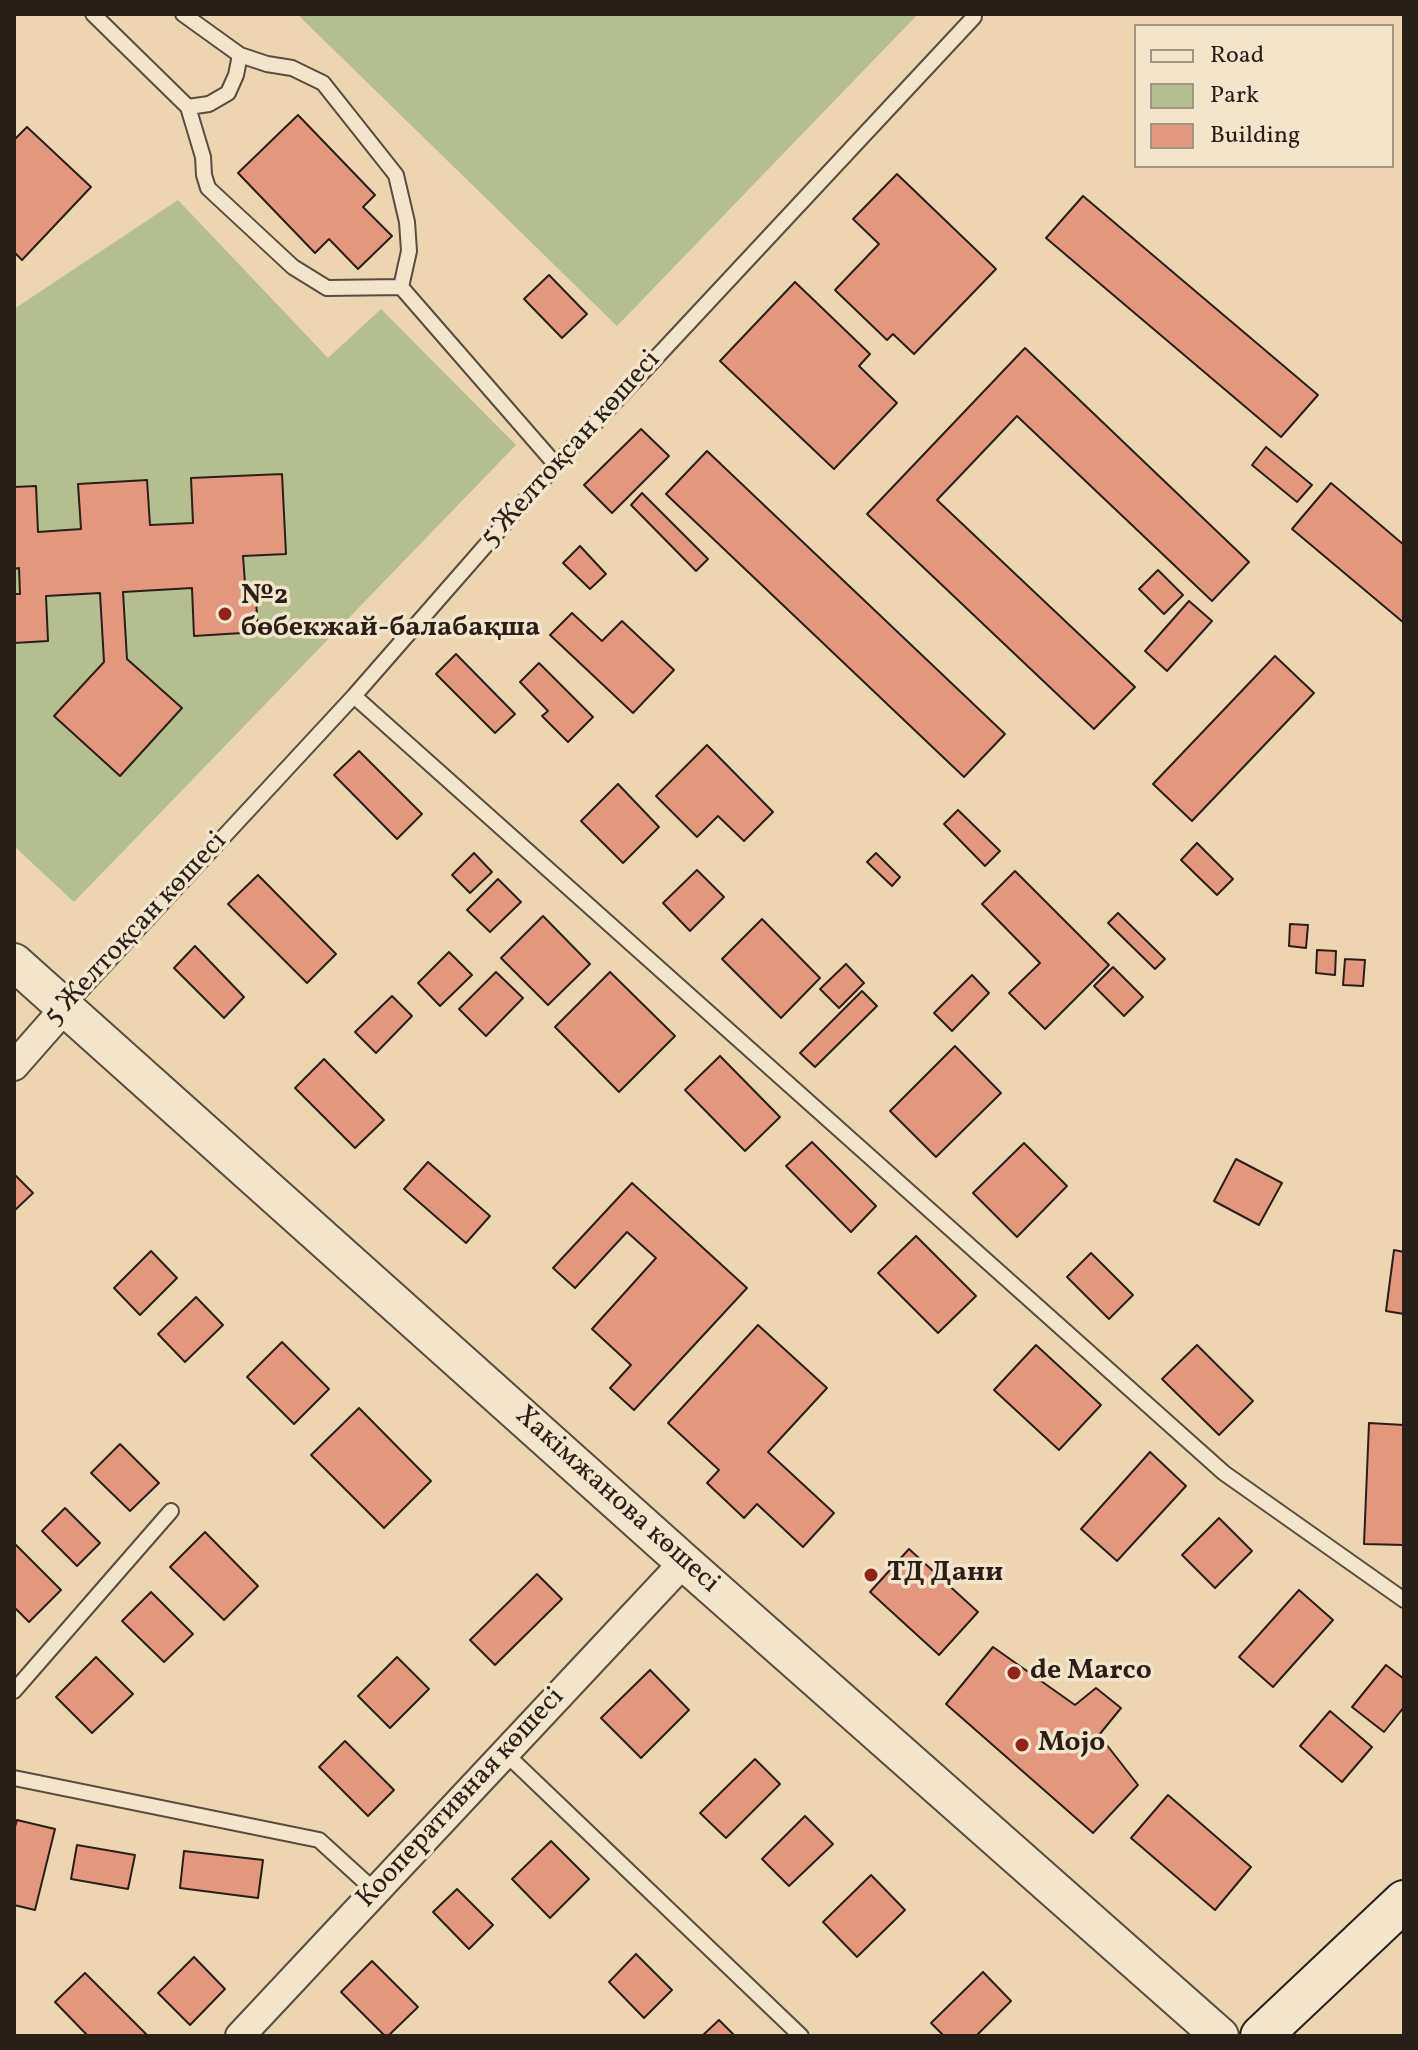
<!DOCTYPE html>
<html>
<head>
<meta charset="utf-8">
<style>
  body { margin:0 }
  #map { position:relative; width:1418px; height:2050px; overflow:hidden; background:#ecd5b0; font-family:Vollkorn,serif }
  canvas { display:block }
  .frame { position:absolute; inset:0; border:16px solid #291e18; pointer-events:none }
  .legend { position:absolute; left:1134px; top:24px; width:260px; height:144px; box-sizing:border-box; background:#f3e4cc; border:2px solid #a29584; margin:0; padding:10px 14px; list-style:none; font-size:24px; color:#291e18 }
  .legend li { display:flex; align-items:center; gap:16px; height:40px }
  .legend b { width:40px; border:2px solid #a29584 }
</style>
</head>
<body>
<div id="map">
<canvas width="1418" height="2050"></canvas>
<div class="frame"></div>
<ul class="legend">
<li><b style="height:10px;background:#f3e4cc"></b>Road</li>
<li><b style="height:22px;background:#b4be8e"></b>Park</li>
<li><b style="height:22px;background:#e4977f"></b>Building</li>
</ul>
</div>
<script>
const context = document.querySelector('canvas').getContext('2d');
context.lineJoin = 'round';
function fill(path, color) {
  context.fillStyle = color;
  context.fill(path, 'evenodd');
}
function shape(rows) {
  const path = new Path2D();
  for (const r of rows) {
    path.moveTo(r[0], r[1]);
    for (let i = 2; i < r.length; i += 2) path.lineTo(r[i], r[i + 1]);
  }
  return path;
}
function trace(path, color, width, dash) {
  context.strokeStyle = color;
  context.lineWidth = width;
  context.lineCap = dash ? 'butt' : 'round';
  context.setLineDash(dash || []);
  context.stroke(path);
}
function write(font, color, halo, rows, align = 'center') {
  context.font = font + ' Vollkorn,serif';
  context.lineWidth = 7;
  context.setLineDash([]);
  context.textBaseline = 'middle';
  context.strokeStyle = halo;
  context.fillStyle = color;
  for (const [text, x, y, turn = 0] of rows) {
    context.save();
    context.translate(x, y);
    context.rotate((+turn || 0) * Math.PI / 180);
    context.textAlign = isNaN(turn) ? turn : align;
    if (halo) context.strokeText(text, 0, 0);
    context.fillText(text, 0, 0);
    context.restore();
  }
}
const green = shape([
  [297,14,918,14,617,326],
  [178,200,328,358,381,309,516,445,74,902,14,846,14,309]
]);
const building = shape([
  [298,115,375,195,363,207,392,236,358,269,329,239,315,253,238,173,298,115],
  [27,127,91,187,22,260,14,252,14,140,27,127],
  [897,174,996,269,914,354,893,334,887,340,835,290,879,244,853,219,897,174],
  [1083,196,1318,395,1281,437,1046,238,1083,196],
  [549,275,587,314,562,338,524,299,549,275],
  [795,282,870,354,859,366,897,403,834,469,720,361,795,282],
  [1025,348,1249,562,1212,601,1017,416,937,500,1135,687,1094,729,867,514,1025,348],
  [641,429,669,456,612,513,584,485,641,429],
  [1266,447,1312,485,1297,502,1252,465,1266,447],
  [707,451,1005,734,964,777,666,494,707,451],
  [282,474,286,554,243,556,245,584,255,583,258,632,194,636,192,588,123,592,127,659,182,708,120,776,54,716,104,662,100,593,46,596,48,641,14,643,14,594,20,594,19,568,14,569,14,487,36,486,38,532,81,529,78,484,147,480,150,525,193,523,191,478,282,474],
  [1331,483,1404,545,1404,623,1292,529,1331,483],
  [642,493,708,559,696,571,631,505,642,493],
  [580,546,606,574,590,589,563,563,580,546],
  [1158,570,1183,595,1164,614,1139,589,1158,570],
  [1189,601,1212,621,1167,671,1145,651,1189,601],
  [572,613,602,641,622,621,674,670,633,713,550,635,572,613],
  [456,654,515,714,495,733,436,674,456,654],
  [1275,656,1314,693,1192,821,1153,784,1275,656],
  [539,663,593,717,568,742,542,716,548,711,520,682,539,663],
  [707,745,773,812,744,841,718,816,697,837,656,796,707,745],
  [359,751,422,814,397,839,334,775,359,751],
  [618,784,659,827,623,863,581,821,618,784],
  [958,810,1000,851,985,866,944,824,958,810],
  [1197,843,1233,879,1217,895,1181,860,1197,843],
  [474,853,492,872,470,893,452,875,474,853],
  [876,853,900,877,892,886,867,862,876,853],
  [697,870,724,897,690,931,663,903,697,870],
  [1015,871,1109,965,1045,1029,1009,993,1040,963,982,904,1015,871],
  [258,875,336,954,307,983,228,904,258,875],
  [498,879,521,902,490,932,467,910,498,879],
  [1118,913,1165,959,1155,969,1108,923,1118,913],
  [543,916,590,964,548,1005,501,958,543,916],
  [762,919,820,978,781,1018,722,959,762,919],
  [1290,924,1308,925,1306,948,1289,946,1290,924],
  [195,946,244,997,224,1018,174,968,195,946],
  [1317,950,1336,951,1335,975,1316,973,1317,950],
  [449,952,472,975,440,1006,418,983,449,952],
  [1345,959,1365,960,1363,986,1343,985,1345,959],
  [846,964,864,983,839,1008,820,989,846,964],
  [1113,967,1143,997,1124,1016,1094,986,1113,967],
  [496,972,523,998,486,1036,459,1009,496,972],
  [610,972,675,1036,619,1092,555,1027,610,972],
  [972,975,989,993,952,1031,934,1013,972,975],
  [862,991,877,1006,815,1067,800,1053,862,991],
  [392,996,412,1016,376,1053,355,1032,392,996],
  [955,1046,1001,1093,936,1157,890,1111,955,1046],
  [720,1056,780,1117,745,1151,685,1090,720,1056],
  [324,1059,384,1120,355,1148,295,1088,324,1059],
  [812,1142,876,1206,851,1232,786,1166,812,1142],
  [1024,1143,1067,1186,1017,1237,973,1193,1024,1143],
  [1236,1159,1282,1183,1259,1225,1214,1201,1236,1159],
  [428,1162,490,1216,466,1243,404,1189,428,1162],
  [14,1174,33,1193,14,1211,14,1174],
  [632,1183,747,1288,634,1410,610,1388,631,1365,592,1329,656,1258,627,1232,575,1288,553,1268,632,1183],
  [916,1236,976,1296,938,1333,878,1273,916,1236],
  [1394,1250,1404,1252,1404,1314,1386,1311,1394,1250],
  [151,1251,177,1278,140,1315,114,1288,151,1251],
  [1091,1253,1133,1295,1109,1319,1067,1277,1091,1253],
  [196,1297,223,1325,185,1362,158,1334,196,1297],
  [758,1325,827,1388,768,1452,834,1513,803,1547,757,1504,744,1518,707,1483,719,1470,668,1423,758,1325],
  [282,1342,329,1389,294,1424,247,1377,282,1342],
  [1036,1345,1101,1405,1059,1450,994,1390,1036,1345],
  [1197,1345,1253,1401,1219,1435,1162,1379,1197,1345],
  [359,1408,431,1481,384,1528,311,1455,359,1408],
  [1369,1423,1404,1425,1404,1545,1364,1544,1369,1423],
  [120,1444,159,1483,130,1511,91,1473,120,1444],
  [1150,1452,1186,1486,1117,1561,1081,1529,1150,1452],
  [65,1508,100,1543,77,1566,42,1531,65,1508],
  [1219,1518,1252,1551,1215,1588,1182,1555,1219,1518],
  [205,1532,258,1586,224,1620,170,1567,205,1532],
  [14,1543,61,1590,29,1622,14,1607,14,1543],
  [909,1549,978,1612,939,1655,870,1592,909,1549],
  [537,1574,562,1599,495,1665,470,1640,537,1574],
  [1299,1590,1333,1620,1273,1687,1239,1657,1299,1590],
  [151,1592,193,1634,164,1662,122,1621,151,1592],
  [993,1647,1075,1705,1096,1688,1121,1708,1099,1735,1138,1785,1093,1833,946,1704,993,1647],
  [96,1657,133,1694,92,1733,56,1697,96,1657],
  [397,1657,429,1689,390,1728,358,1696,397,1657],
  [1386,1665,1404,1679,1404,1707,1384,1732,1352,1707,1386,1665],
  [650,1670,689,1710,641,1758,601,1718,650,1670],
  [1330,1711,1372,1747,1342,1782,1300,1746,1330,1711],
  [345,1741,394,1790,368,1816,319,1767,345,1741],
  [755,1759,780,1784,726,1838,700,1813,755,1759],
  [1168,1795,1251,1867,1215,1910,1131,1838,1168,1795],
  [805,1816,833,1844,789,1886,762,1859,805,1816],
  [17,1820,55,1829,35,1910,14,1905,14,1830,17,1820],
  [551,1841,589,1879,550,1918,512,1879,551,1841],
  [77,1845,135,1855,128,1889,71,1879,77,1845],
  [184,1851,263,1860,258,1898,180,1888,184,1851],
  [871,1875,905,1910,857,1957,823,1922,871,1875],
  [457,1889,493,1925,469,1949,433,1912,457,1889],
  [636,1954,672,1990,644,2018,609,1982,636,1954],
  [194,1957,225,1989,190,2025,158,1993,194,1957],
  [372,1961,418,2007,388,2036,385,2036,341,1992,372,1961],
  [983,1972,1011,2001,976,2036,944,2036,931,2023,983,1972],
  [85,1973,148,2036,88,2036,55,2002,85,1973],
  [719,2020,735,2036,702,2036,719,2020]
]);
const service = shape([
  [93,14,188,107,203,157,204,175,208,188,293,267,327,288,401,287,556,465],
  [183,14,240,55,267,64,292,68,323,83,396,175,407,222,409,251,401,287],
  [188,107,209,104,228,93,236,75,240,55],
  [354,696,1224,1473,1404,1600],
  [65,1008,354,696,556,465,974,17],
  [14,1691,171,1511],
  [505,1753,801,2036],
  [14,1778,319,1840,375,1891]
]);
const minor = shape([
  [14,1066,65,1008],
  [240,2036,684,1562]
]);
const tertiary = shape([
  [14,962,684,1562,1220,2036]
]);
const secondary = shape([
  [1261,2036,1404,1901]
]);
const markers = [
  [225,614,8,"#8f2418"],
  [871,1575,8,"#8f2418"],
  [1014,1673,8,"#8f2418"],
  [1022,1745,8,"#8f2418"]
];
const streetNames = [
  ["5 Желтоқсан көшесі",572,450,-48],
  ["5 Желтоқсан көшесі",137,930,-47],
  ["Хакімжанова көшесі",616,1501,42],
  ["Кооперативная көшесі",462,1799,-47]
];
const poiNames = [
  ["№2",241,598],
  ["бөбекжай-балабақша",241,630],
  ["ТД Дани",887,1575],
  ["de Marco",1030,1673],
  ["Mojo",1038,1745]
];
fill(green, '#b4be8e');
fill(building, '#e4977f');
trace(building, '#291e18', 2);
trace(service, '#5a4c3e', 18);
trace(minor, '#5a4c3e', 32);
trace(tertiary, '#5a4c3e', 40);
trace(secondary, '#291e18', 44);
trace(service, '#f3e4cc', 14);
trace(minor, '#f3e4cc', 28);
trace(tertiary, '#f3e4cc', 36);
trace(secondary, '#f3e4cc', 40);
for (const [x, y, r, color] of markers) {
  const dot = new Path2D();
  dot.arc(x, y, r, 0, 2 * Math.PI);
  context.fillStyle = color;
  context.fill(dot);
  trace(dot, '#f3e4cc', 3);
}
write('28px', '#291e18', '#f3e4cc', streetNames);
write('bold 28px', '#291e18', '#f3e4cc', poiNames, 'left');
</script>
</body>
</html>
